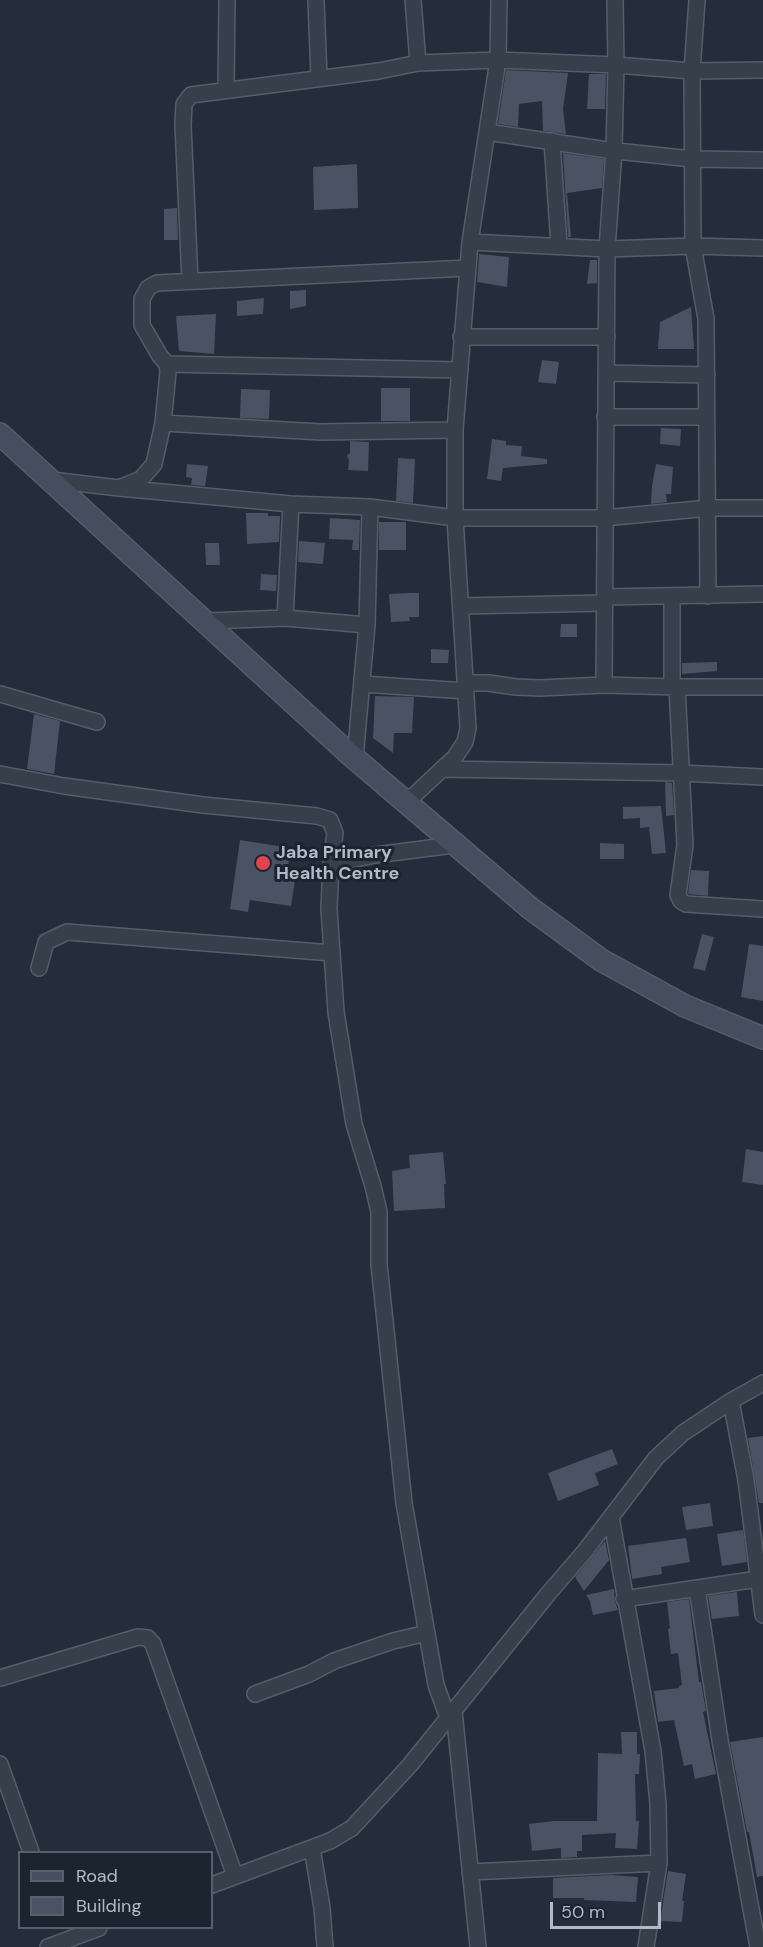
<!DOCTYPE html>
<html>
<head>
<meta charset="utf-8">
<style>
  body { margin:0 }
  #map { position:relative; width:763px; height:1947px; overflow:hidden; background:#242d3b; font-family:"DM Sans",sans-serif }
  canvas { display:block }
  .legend { position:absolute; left:18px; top:1851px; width:195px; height:78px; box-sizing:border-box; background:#1c2430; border:2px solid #58606c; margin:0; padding:8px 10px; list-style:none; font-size:18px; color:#b3bac7 }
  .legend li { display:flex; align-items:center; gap:12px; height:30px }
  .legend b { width:30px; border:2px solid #58606c }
  .scale { position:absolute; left:550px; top:1902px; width:111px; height:27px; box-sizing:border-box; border:3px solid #b3bac7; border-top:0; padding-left:8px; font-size:18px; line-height:21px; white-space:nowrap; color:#b3bac7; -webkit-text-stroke:4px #1c2430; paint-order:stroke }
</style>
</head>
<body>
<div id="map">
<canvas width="763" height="1947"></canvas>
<ul class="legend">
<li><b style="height:8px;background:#454e5e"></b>Road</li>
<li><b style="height:16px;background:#4a5364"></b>Building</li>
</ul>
<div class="scale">50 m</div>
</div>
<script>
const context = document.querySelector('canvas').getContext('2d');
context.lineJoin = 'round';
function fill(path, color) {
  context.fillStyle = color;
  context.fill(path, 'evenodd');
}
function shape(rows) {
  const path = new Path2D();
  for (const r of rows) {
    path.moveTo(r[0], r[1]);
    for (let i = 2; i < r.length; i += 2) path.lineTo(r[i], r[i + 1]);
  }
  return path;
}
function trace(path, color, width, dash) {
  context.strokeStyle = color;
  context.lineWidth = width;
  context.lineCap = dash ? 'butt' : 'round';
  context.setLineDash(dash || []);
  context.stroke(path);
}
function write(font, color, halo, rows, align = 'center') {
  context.font = font + ' "DM Sans",sans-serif';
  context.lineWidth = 6;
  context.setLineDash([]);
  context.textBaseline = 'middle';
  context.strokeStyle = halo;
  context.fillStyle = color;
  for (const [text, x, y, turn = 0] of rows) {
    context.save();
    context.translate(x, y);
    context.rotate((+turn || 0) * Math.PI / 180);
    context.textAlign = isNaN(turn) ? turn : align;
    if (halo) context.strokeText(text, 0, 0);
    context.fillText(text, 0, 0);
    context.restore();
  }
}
const building = shape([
  [506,70,568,73,563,109,566,134,543,131,542,101,519,104,518,127,498,124],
  [589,74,606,74,605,109,587,109],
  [563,153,604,159,602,188,567,193,571,237,568,237],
  [357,164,358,208,314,210,313,167],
  [177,208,178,240,164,240,164,209],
  [479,254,509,257,507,287,477,282],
  [590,260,597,260,597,283,587,284],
  [306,290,306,306,290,309,290,291],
  [264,298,263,314,237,316,237,301],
  [691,307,694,349,658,349,660,322],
  [216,314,214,354,179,351,176,316],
  [542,360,559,362,556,384,538,382],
  [381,388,410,388,410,421,381,421],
  [241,389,270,390,269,419,240,418],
  [661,428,681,429,680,446,660,444],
  [492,439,506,441,506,445,522,446,521,456,547,459,547,464,503,468,501,481,487,479],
  [350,441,369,442,368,471,348,470,349,460,347,456,350,452],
  [398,458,415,459,413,503,396,501],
  [187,464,208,466,205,486,191,485,192,478,186,477],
  [656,464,673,467,671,494,666,494,667,502,651,504,652,486],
  [246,513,268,513,268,516,280,516,279,542,247,544],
  [330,518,360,520,359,550,352,550,353,540,329,539],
  [379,522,406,522,406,550,379,550],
  [299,541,325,543,323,564,298,562],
  [205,543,219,543,220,565,206,565],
  [261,574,277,575,276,591,260,590],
  [408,593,419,593,419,617,409,617,410,621,391,622,389,594],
  [561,624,577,624,577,637,560,637],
  [431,649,449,650,448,663,431,663],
  [717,662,717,671,682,674,682,663],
  [375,696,414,697,412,733,394,733,393,753,373,738],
  [34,714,60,721,54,774,27,769],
  [665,782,672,783,674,815,666,816],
  [661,806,666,853,652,854,649,827,640,828,640,818,623,819,623,807],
  [240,840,291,848,286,879,295,880,291,906,250,900,248,912,230,909],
  [600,843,624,844,624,859,600,859],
  [691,870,709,871,708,896,688,894],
  [702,934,714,937,705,971,693,968],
  [749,944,763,946,763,1001,741,997],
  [746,1149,763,1152,763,1185,742,1182],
  [443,1152,446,1184,444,1184,445,1208,394,1211,392,1171,410,1168,409,1155],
  [763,1436,763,1503,759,1503,748,1438],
  [612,1449,618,1464,595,1473,599,1485,558,1501,548,1473],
  [710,1503,713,1526,686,1530,682,1507],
  [743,1530,747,1562,722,1566,717,1534],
  [686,1538,690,1562,661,1567,662,1574,632,1579,628,1546],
  [605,1541,609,1560,584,1591,575,1577],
  [614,1589,615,1601,618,1610,593,1615,590,1601,586,1595],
  [737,1592,739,1616,712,1619,708,1596],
  [689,1599,699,1682,701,1682,706,1711,703,1712,716,1774,695,1779,692,1764,684,1766,674,1720,658,1722,654,1691,679,1688,679,1686,682,1685,678,1653,671,1654,668,1629,670,1628,667,1602],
  [621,1732,637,1732,637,1754,640,1754,639,1774,635,1774,636,1821,639,1821,637,1849,615,1848,616,1833,582,1835,582,1851,577,1851,577,1857,561,1858,561,1848,532,1851,529,1824,554,1821,597,1821,598,1753,622,1754],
  [763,1737,763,1876,757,1877,749,1832,747,1832,730,1742],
  [668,1871,686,1874,682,1901,684,1901,682,1922,660,1921],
  [612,1875,638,1877,636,1902,584,1900,584,1898,553,1898,553,1878]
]);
const street = shape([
  [316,0,319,78],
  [413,0,418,63],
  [697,0,692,71,693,246,706,319,708,596],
  [226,90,227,0],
  [487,132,607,150,692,159,763,160],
  [552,141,559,246],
  [470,242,607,249,693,246,763,248],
  [190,281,183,125,184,104,191,95,379,71,418,63,498,60,616,65,692,71,763,70],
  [461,337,607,337],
  [167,364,460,370],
  [606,373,707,375],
  [605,417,707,417],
  [163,423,321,432,455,430],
  [51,480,119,488,141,479,154,464,163,423,168,372,167,364,160,356,142,325,142,299,148,288,157,283,468,268],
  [119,488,291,504,370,507,455,518,604,518,709,508,763,508],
  [672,596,672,687],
  [605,597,763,594],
  [461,606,605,603],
  [285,618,291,504],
  [207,621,285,618,367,625,370,507],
  [465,683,488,683,516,687,540,688,604,685,677,687,763,687],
  [362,684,466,691],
  [604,685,607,249,614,150,616,65,615,0],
  [677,687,685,845,678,895,681,901,686,904,763,909],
  [0,694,97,722],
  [355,758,367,625],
  [442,769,682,773,763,777],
  [0,774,64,786,203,805,317,816,330,820,335,833,331,864,329,909,336,1012,354,1124,373,1186,379,1212,379,1264,404,1503,436,1685,448,1718],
  [407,802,455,757,465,742,468,728,455,518,455,430,470,242,498,60,499,0],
  [331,864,375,855,454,845],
  [39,968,46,942,67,932,332,953],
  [731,1401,746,1480,763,1615],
  [611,1517,653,1751,658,1804,659,1863,646,1947],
  [697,1588,720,1740,758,1947],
  [624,1599,758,1579],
  [0,1678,138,1637,148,1638,153,1644,235,1876],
  [255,1694,309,1674,334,1661,393,1641,427,1633],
  [454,1711,478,1947],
  [0,1764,31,1852],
  [312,1848,322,1908,325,1947],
  [470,1872,659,1863],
  [212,1885,330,1841,352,1828,410,1765,548,1594,585,1551,656,1458,683,1433,731,1401,763,1383],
  [48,1947,99,1928]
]);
const secondary = shape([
  [0,434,346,751,530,908,601,960,685,1006,763,1038]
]);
const markers = [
  [263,863,8,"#e0444e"]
];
const poiNames = [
  ["Jaba Primary",276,853],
  ["Health Centre",276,874]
];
fill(building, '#4a5364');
trace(street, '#555d69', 18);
trace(secondary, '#555d69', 24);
trace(street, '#373f4b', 15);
trace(secondary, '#454e5e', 21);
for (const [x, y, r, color] of markers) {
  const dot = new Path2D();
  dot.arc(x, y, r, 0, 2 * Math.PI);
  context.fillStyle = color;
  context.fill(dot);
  trace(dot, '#1c2430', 2);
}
write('bold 18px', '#b3bac7', '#1c2430', poiNames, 'left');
</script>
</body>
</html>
